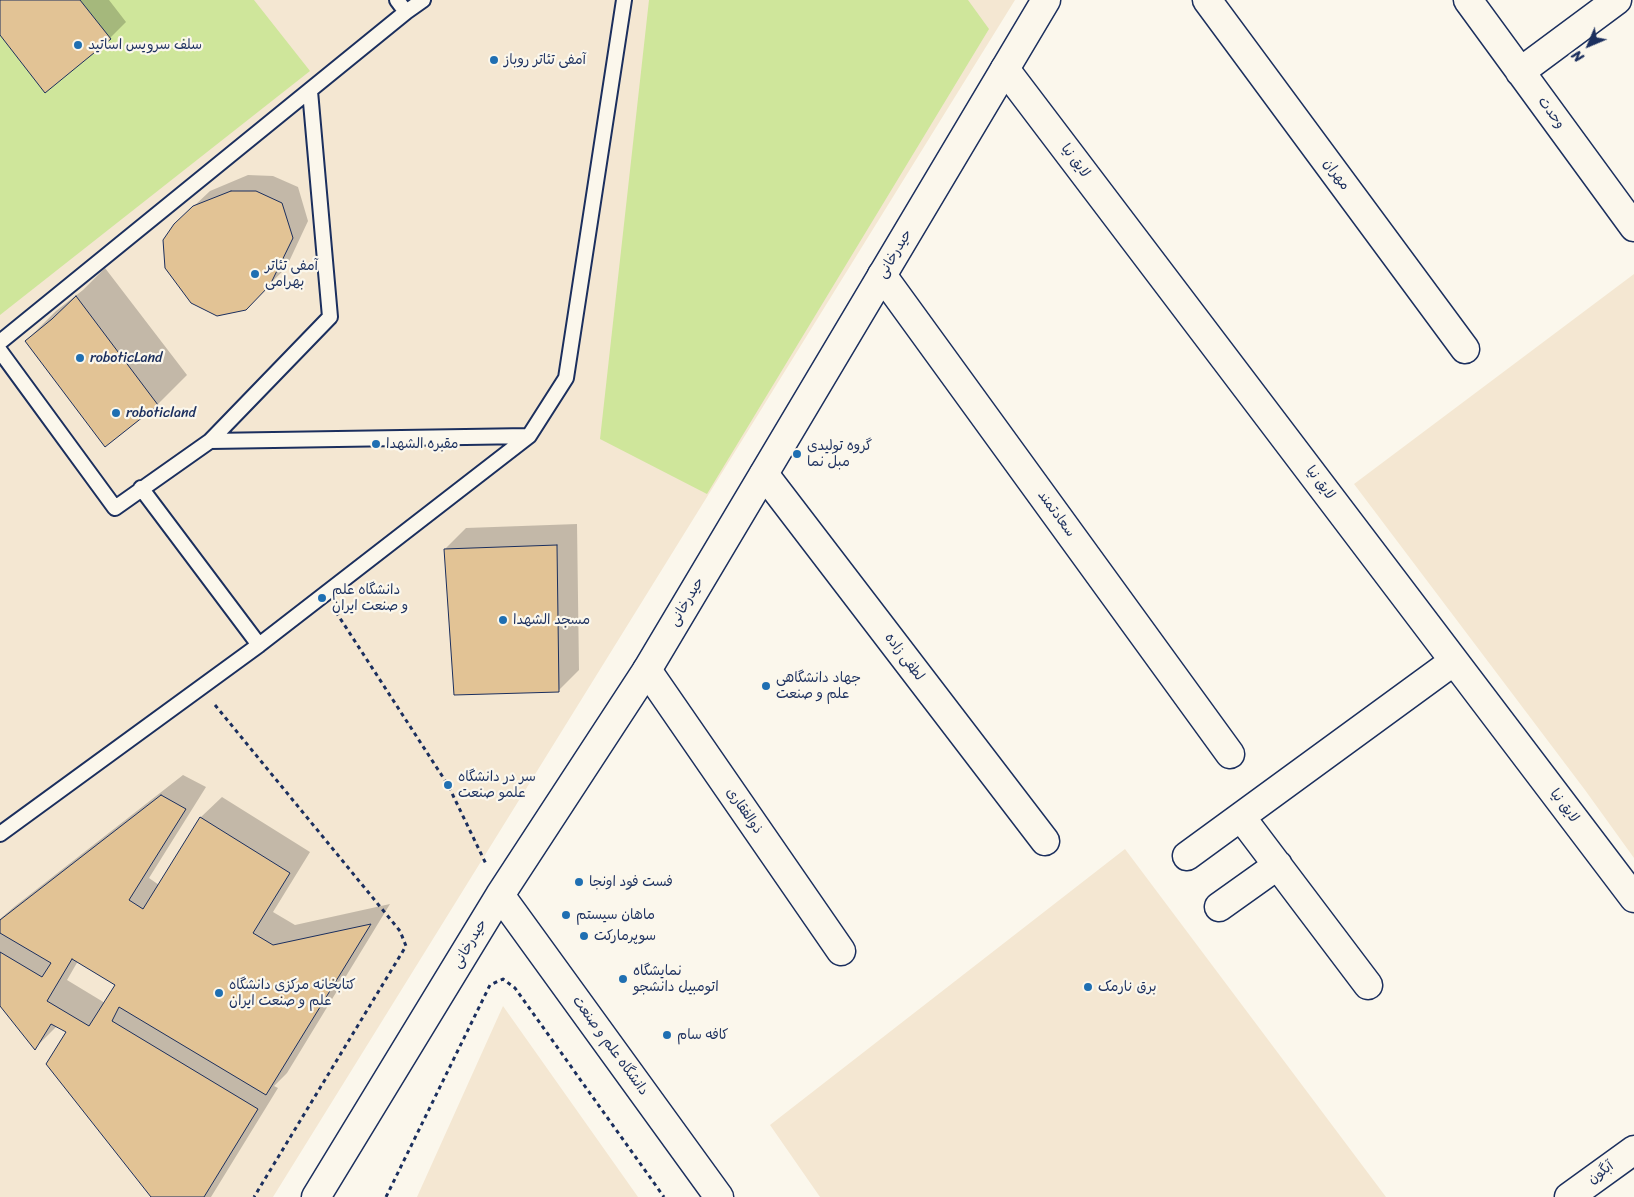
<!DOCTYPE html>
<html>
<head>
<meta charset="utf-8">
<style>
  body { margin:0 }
  #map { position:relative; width:1634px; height:1197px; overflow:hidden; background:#fbf7ec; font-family:Sriracha,sans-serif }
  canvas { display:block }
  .north { position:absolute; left:1564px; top:20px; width:50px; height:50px; -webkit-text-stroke:4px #fbf7ec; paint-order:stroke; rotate:225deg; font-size:14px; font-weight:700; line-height:20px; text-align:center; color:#1b2f5e }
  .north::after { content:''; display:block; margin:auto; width:18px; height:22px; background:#1b2f5e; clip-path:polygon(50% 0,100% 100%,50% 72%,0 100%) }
</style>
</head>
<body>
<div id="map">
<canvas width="1634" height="1197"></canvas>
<div class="north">N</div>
</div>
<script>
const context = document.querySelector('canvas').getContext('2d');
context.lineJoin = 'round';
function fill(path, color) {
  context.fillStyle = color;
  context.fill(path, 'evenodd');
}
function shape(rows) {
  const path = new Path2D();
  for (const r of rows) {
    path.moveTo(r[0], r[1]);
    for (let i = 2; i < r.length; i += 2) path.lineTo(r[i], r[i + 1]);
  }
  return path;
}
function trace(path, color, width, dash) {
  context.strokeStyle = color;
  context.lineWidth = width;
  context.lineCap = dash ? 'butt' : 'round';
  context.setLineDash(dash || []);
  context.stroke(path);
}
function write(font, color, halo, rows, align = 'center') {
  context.font = font + ' Sriracha,"Playpen Sans Arabic",sans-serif';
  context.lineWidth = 4.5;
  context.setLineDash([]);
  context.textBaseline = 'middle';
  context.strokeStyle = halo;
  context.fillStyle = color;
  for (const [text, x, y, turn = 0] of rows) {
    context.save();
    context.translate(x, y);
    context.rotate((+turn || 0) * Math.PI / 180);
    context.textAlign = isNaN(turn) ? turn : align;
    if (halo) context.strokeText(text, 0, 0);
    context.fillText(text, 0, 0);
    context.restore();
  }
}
const built = shape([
  [0,0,1015,0,273,1197,0,1197],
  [1634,274,1634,858,1585,790,1354,484],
  [1125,849,1386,1197,820,1197,770,1125],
  [503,1006,638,1197,417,1197]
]);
const green = shape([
  [0,0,254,0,310,71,0,315],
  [649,0,968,0,989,29,707,494,600,439]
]);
const shadow = shape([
  [0,0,109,0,126,22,110,38,0,34],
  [248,175,273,176,298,187,308,221,286,268,245,308,192,208,210,191],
  [105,268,187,375,158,404,106,445,26,341,56,311,83,290],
  [577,524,579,670,558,691,445,549,466,528],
  [183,775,206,787,149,878,159,885,201,817,222,797,310,852,273,912,295,925,390,904,287,1073,274,1086,278,1088,211,1197,153,1197,68,1032,57,1026,35,1048,0,1004,0,919,14,907],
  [78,961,116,984,105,1003,67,980]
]);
const building = shape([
  [0,0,80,0,111,39,45,93,0,35,0,0],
  [231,191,256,191,282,203,293,238,270,285,246,310,217,316,191,303,165,268,163,240,174,224,193,206,231,191],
  [76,296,158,405,105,447,25,341,52,319,76,296],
  [557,545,559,692,454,695,444,549,557,545],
  [161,795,186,809,129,900,143,909,200,817,290,873,253,933,273,945,371,924,266,1095,119,1007,112,1021,258,1109,204,1197,151,1197,46,1064,66,1032,51,1024,35,1050,0,1006,0,952,42,977,51,963,0,933,0,920,161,795],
  [72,959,115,985,89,1026,47,1001,72,959]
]);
const path = shape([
  [336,612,448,785,486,864],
  [215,705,400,931,406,946,254,1197],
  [386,1197,490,985,503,979,515,988,664,1197]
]);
const lane = shape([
  [397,0,406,12],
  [0,342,406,12,423,0],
  [0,351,115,508,210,441,529,436],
  [210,441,330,317,310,91],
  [141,488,259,645],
  [0,834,259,645,529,436,566,378,624,0]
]);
const street = shape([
  [1207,0,1465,349],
  [1468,0,1634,227],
  [1005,69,1634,898],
  [1520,72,1617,0],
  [882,275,1230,754],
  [764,474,1045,841],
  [647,670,841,951],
  [1241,817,1368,985],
  [1187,856,1454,661],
  [1219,907,1278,865],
  [1569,1197,1634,1150]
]);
const secondary = shape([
  [500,895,719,1197],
  [316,1197,500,895,647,670,1046,0]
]);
const markers = [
  [78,45,5,"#1f6fb2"],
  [494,60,5,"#1f6fb2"],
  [255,274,5,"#1f6fb2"],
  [80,358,5,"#1f6fb2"],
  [116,413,5,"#1f6fb2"],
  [376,444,5,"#1f6fb2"],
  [797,454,5,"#1f6fb2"],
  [322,598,5,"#1f6fb2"],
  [503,620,5,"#1f6fb2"],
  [766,686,5,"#1f6fb2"],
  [448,785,5,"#1f6fb2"],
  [579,882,5,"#1f6fb2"],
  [566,915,5,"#1f6fb2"],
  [584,936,5,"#1f6fb2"],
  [623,979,5,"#1f6fb2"],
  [1088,987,5,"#1f6fb2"],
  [219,993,5,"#1f6fb2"],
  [667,1035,5,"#1f6fb2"]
];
const poiNames = [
  ["سلف سرویس اساتید",88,45],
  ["آمفی تئاتر روباز",504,60],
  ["آمفی تئاتر",265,266],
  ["بهرامی",265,282],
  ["roboticLand",90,358],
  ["roboticland",126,413],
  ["مقبره الشهدا",386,444],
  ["گروه تولیدی",807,446],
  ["مبل نما",807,462],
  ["دانشگاه علم",332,590],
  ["و صنعت ایران",332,606],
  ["مسجد الشهدا",513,620],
  ["جهاد دانشگاهی",776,678],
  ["علم و صنعت",776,694],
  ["سر در دانشگاه",458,777],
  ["علمو صنعت",458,793],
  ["فست فود اونجا",589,882],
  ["ماهان سیستم",576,915],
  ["سوپرمارکت",594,936],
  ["نمایشگاه",633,971],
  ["اتومبیل دانشجو",633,987],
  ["کتابخانه مرکزی دانشگاه",229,985],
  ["علم و صنعت ایران",229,1001],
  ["برق نارمک",1098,987],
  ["کافه سام",677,1035]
];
const streetNames = [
  ["وحدت",1551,113,54],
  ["لایق نیا",1075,161,53],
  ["مهران",1336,175,54],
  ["حیدرخانی",895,254,-59],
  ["لایق نیا",1320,483,53],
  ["سعادتمند",1056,514,54],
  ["حیدرخانی",687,602,-59],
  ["لطفی زاده",904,657,53],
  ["لایق نیا",1564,806,53],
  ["ذوالفقاری",744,811,55],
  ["حیدرخانی",470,944,-59],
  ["دانشگاه علم و صنعت",610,1046,54],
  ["آبگون",1601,1173,-36]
];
fill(built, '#f4e7d2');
fill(green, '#cfe69b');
fill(shadow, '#0003');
fill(building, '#e2c395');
trace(building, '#1b2f5e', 1);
trace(lane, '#1b2f5e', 18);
trace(street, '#1b2f5e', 31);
trace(secondary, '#1b2f5e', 31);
trace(path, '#1b2f5e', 3, [4, 4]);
trace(lane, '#fbf7ec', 14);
trace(street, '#fbf7ec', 28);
trace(secondary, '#fbf7ec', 28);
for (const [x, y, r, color] of markers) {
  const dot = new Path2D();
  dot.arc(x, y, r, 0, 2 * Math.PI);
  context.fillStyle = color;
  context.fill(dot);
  trace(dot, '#fbf7ec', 2);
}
write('14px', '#1b2f5e', '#fbf7ec', poiNames, 'left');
write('14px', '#1b2f5e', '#fbf7ec', streetNames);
</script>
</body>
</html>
